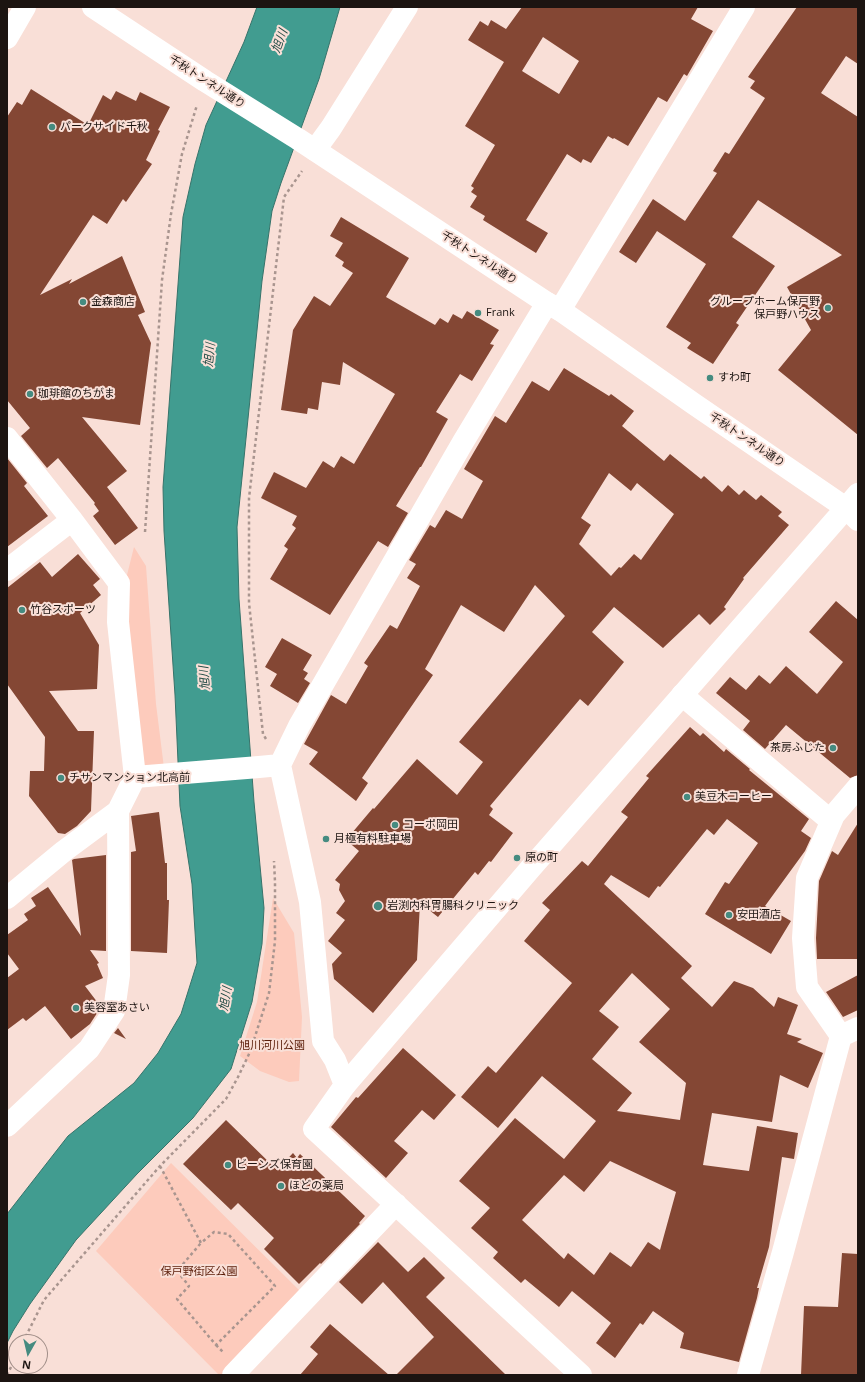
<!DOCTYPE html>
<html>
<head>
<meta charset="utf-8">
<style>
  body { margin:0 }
  #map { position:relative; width:865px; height:1382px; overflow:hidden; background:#f9dfd7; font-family:"Open Sans",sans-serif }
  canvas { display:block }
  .frame { position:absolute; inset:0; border:8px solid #1c1411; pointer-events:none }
  .north { position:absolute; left:8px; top:1334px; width:40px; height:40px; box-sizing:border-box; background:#f9dfd7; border:1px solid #a18e88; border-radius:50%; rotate:188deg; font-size:11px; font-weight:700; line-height:16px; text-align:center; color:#1c1411 }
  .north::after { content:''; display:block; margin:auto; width:14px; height:18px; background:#458b80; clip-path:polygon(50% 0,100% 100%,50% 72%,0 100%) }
</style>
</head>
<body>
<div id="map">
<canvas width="865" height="1382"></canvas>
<div class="frame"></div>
<div class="north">N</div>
</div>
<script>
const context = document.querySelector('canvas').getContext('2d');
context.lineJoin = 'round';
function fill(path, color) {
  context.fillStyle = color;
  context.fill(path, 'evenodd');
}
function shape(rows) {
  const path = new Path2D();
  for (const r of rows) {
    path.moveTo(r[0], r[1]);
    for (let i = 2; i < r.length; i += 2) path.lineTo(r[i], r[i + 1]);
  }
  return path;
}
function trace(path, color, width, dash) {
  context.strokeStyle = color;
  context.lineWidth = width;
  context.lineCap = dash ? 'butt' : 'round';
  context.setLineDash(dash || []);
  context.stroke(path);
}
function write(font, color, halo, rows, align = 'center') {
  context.font = font + ' "Open Sans","Noto Sans JP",sans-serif';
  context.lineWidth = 4;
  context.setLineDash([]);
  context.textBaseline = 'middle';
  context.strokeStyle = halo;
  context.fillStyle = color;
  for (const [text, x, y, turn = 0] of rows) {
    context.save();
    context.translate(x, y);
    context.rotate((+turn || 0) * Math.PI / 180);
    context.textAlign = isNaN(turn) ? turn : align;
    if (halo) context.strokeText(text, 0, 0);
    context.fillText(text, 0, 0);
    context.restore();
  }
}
const green = shape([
  [134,547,146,566,156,704,164,768,142,771,123,625,127,575],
  [273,898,294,933,302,1017,299,1081,289,1082,260,1071,240,1056,257,1002],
  [171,1163,303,1294,226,1375,219,1375,96,1251]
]);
const water = shape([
  [257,7,340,7,319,79,281,183,272,211,262,281,237,527,239,599,254,802,264,908,262,944,252,1002,231,1069,193,1118,137,1174,76,1240,30,1304,13,1331,7,1343,7,1214,68,1136,134,1083,158,1053,181,1014,197,963,192,884,180,806,175,695,164,531,163,487,183,217,195,164,206,125,244,42,257,7]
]);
const building = shape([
  [522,7,698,7,691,19,713,31,687,76,684,74,667,102,658,97,628,146,614,138,613,139,608,136,591,163,583,159,581,163,567,154,526,220,548,233,536,253,483,220,485,216,470,207,477,196,471,192,474,188,471,186,495,145,465,126,504,62,468,40,480,21,488,26,491,20,506,29],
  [543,37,579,61,559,94,522,71],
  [797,7,858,7,858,64,846,56,821,93,858,117,858,435,778,370,811,330,787,287,842,255,758,200,732,237,775,266,736,323,739,325,713,364,687,348,691,343,666,327,706,264,657,231,636,263,619,252,653,199,685,221,717,173,713,171,725,152,729,154,765,98,750,88,755,81,748,77],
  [31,89,88,125,103,95,111,100,116,91,136,101,140,92,170,107,158,130,160,131,146,160,152,164,126,202,123,199,107,224,93,215,40,295,72,279,69,284,122,256,145,312,138,315,151,343,140,425,82,417,127,471,107,487,138,528,115,545,93,516,99,511,94,504,95,503,58,458,47,468,21,436,30,428,7,400,7,117,17,102,22,105],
  [341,217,409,258,386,297,435,325,440,318,448,323,453,314,462,319,467,311,499,330,490,344,494,345,472,381,460,374,436,412,448,419,421,467,420,467,396,506,408,513,388,547,378,541,330,615,270,579,288,549,284,546,296,528,292,525,297,516,261,498,274,472,306,488,323,461,334,468,341,456,354,464,395,394,343,362,340,385,322,382,318,410,308,408,307,414,281,410,293,330,314,296,330,306,353,273,342,266,344,262,335,256,343,243,330,236],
  [564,368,609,396,611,394,634,411,622,426,664,461,670,454,701,479,704,476,722,492,728,485,739,495,744,490,756,500,761,495,782,512,778,516,789,525,743,578,744,579,724,607,726,609,710,625,699,614,663,648,614,607,592,632,624,662,588,706,580,699,490,806,493,809,489,815,513,833,491,862,489,861,478,875,475,872,438,917,420,903,417,960,373,1013,334,979,332,964,342,953,328,941,345,920,336,913,345,901,339,890,340,884,335,880,359,851,346,840,373,808,374,809,417,759,457,795,483,762,459,742,565,616,535,585,504,632,461,605,425,669,433,675,362,778,368,783,356,801,309,764,318,752,304,744,331,695,346,704,368,666,364,663,390,625,397,629,420,586,407,578,416,564,409,560,430,525,435,528,446,510,462,519,483,481,464,469,495,416,506,423,532,381,549,391],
  [609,473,631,491,637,483,674,514,641,560,634,554,621,568,619,567,611,576,579,544,591,525,581,518],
  [7,458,27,483,24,486,48,516,7,547],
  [78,554,100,579,93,585,101,595,80,613,99,645,97,689,49,691,78,731,94,731,91,811,77,826,65,834,58,833,29,796,30,771,44,771,45,737,7,684,7,588,40,562,52,577],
  [836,601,858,620,858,775,850,778,786,725,765,749,743,730,750,721,716,693,730,677,746,690,759,675,770,684,786,666,817,694,843,662,809,632],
  [282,638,312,655,303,670,308,673,304,679,310,683,298,703,270,686,277,674,265,667],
  [690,727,700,736,703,733,724,752,726,749,750,769,749,770,809,819,801,831,811,838,805,851,765,906,791,921,771,954,705,914,725,882,729,884,758,843,727,819,714,835,707,829,660,887,658,886,649,898,611,875,604,884,692,966,681,978,712,1007,734,981,753,988,774,1007,778,997,798,1005,787,1034,802,1039,797,1042,823,1053,808,1088,780,1075,772,1122,712,1113,703,1165,749,1171,757,1126,798,1133,794,1159,782,1157,769,1247,757,1288,759,1288,757,1298,739,1362,680,1348,684,1333,653,1311,643,1325,640,1323,615,1358,596,1343,611,1323,572,1291,559,1307,525,1279,521,1283,493,1258,498,1252,471,1228,490,1208,459,1181,515,1118,564,1159,596,1121,542,1076,498,1128,461,1097,488,1066,496,1073,572,983,524,941,550,910,542,903,582,861,588,866,628,817,621,812,649,778,646,776],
  [632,973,670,1009,639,1042,686,1083,680,1120,617,1111,632,1093,592,1059,619,1027,599,1011],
  [610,1161,676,1192,660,1250,648,1242,631,1267,610,1252,594,1275,568,1253,564,1259,522,1220,564,1175,584,1192],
  [159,812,165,863,167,863,167,900,169,900,167,953,131,951,131,852,136,851,131,816],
  [858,823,858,959,817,959,816,938,819,881,832,851,838,855],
  [106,855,106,951,90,950,99,963,97,964,103,978,85,986,101,1007,90,1024,71,1039,45,1006,26,1021,23,1018,7,1030,7,978,19,969,7,953,7,935,28,920,24,914,36,906,31,898,48,887,81,936,72,860,74,859],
  [858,975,858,1010,843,1017,826,992],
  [118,1028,126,1039,114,1033],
  [403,1048,456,1095,434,1120,422,1110,394,1141,408,1153,386,1178,331,1127,356,1097,358,1098],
  [226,1120,277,1170,293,1153,297,1158,300,1154,365,1216,359,1223,360,1224,321,1264,320,1263,299,1284,264,1249,274,1238,238,1203,231,1210,183,1164],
  [378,1242,408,1272,424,1257,445,1278,426,1297,506,1375,396,1375,434,1337,383,1282,362,1304,339,1282],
  [842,1253,858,1254,858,1375,801,1375,804,1306,838,1307],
  [330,1324,389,1375,300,1375,318,1354,310,1347]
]);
const path = shape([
  [145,532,162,280,171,214,182,154,197,105],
  [266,739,263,734,249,603,249,498,284,197,302,171],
  [160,1166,201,1243,214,1232,228,1234,275,1286,216,1345,177,1299,189,1286,177,1271,201,1243],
  [23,1342,44,1300,160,1166,226,1099,238,1077,250,1052,269,993,275,941,275,882,274,861],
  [216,1345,223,1352],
  [7,1375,16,1357]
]);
const minor = shape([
  [7,38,25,7],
  [315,150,331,128,407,7],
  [560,310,744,7],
  [7,438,72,520,119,583,118,622,135,777,259,767,280,765,310,902,323,1041,335,1060,345,1085,314,1129,581,1375],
  [7,570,72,520],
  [682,695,831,821],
  [280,765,299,726,463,442,547,303],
  [7,898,64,851,118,811],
  [841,1036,858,1028],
  [7,1126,89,1049,114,1011,119,975,118,811,135,777],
  [233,1375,396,1204],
  [748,1375,783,1252,841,1036,807,987,803,938,807,878,834,815,858,787]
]);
const tertiary = shape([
  [93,7,205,81,298,139,547,303,560,310,694,404,846,508,530,869,345,1085]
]);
const secondary = shape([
  [858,494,846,508,858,520]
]);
const markers = [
  [52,127,4,"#458b80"],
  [83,302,4,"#458b80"],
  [828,308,4,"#458b80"],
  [478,313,4,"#458b80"],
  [710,378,4,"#458b80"],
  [30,394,4,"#458b80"],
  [22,610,4,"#458b80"],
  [833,748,4,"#458b80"],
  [61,778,4,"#458b80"],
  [687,797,4,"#458b80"],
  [395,825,4,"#458b80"],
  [326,839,4,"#458b80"],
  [517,858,4,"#458b80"],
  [378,906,5,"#458b80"],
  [729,915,4,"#458b80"],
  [76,1008,4,"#458b80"],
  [228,1165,4,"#458b80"],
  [281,1186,4,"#458b80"]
];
const streetNames = [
  ["千秋トンネル通り",207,82,33],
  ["千秋トンネル通り",479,258,33],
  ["千秋トンネル通り",747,440,34]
];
const poiNames = [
  ["パークサイド千秋",60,127],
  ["金森商店",91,302],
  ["グループホーム保戸野",820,302,"right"],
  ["保戸野ハウス",820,315,"right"],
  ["Frank",486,313],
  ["すわ町",718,378],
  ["珈琲館のちがま",38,394],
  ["竹谷スポーツ",30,610],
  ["茶房ふじた",825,748,"right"],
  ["チサンマンション北高前",69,778],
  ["美豆木コーヒー",695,797],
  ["コーポ岡田",403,825],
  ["月極有料駐車場",334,839],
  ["原の町",525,858],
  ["岩渕内科胃腸科クリニック",387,906],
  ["安田酒店",737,915],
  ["美容室あさい",84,1008],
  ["ビーンズ保育園",236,1165],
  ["ほどの薬局",289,1186]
];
const parkNames = [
  ["旭川河川公園",272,1046],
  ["保戸野街区公園",199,1272]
];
const waterNames = [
  ["旭川",280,41,-70],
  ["旭川",210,355,-85],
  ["旭川",205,678,-95],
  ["旭川",226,999,-80]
];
fill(green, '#fdcbbc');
fill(water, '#419c90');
trace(water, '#36736a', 1);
fill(building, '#844734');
trace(path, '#a9958f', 2.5, [3, 3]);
trace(minor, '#fff', 22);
trace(tertiary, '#fff', 22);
trace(secondary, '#fff', 22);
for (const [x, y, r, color] of markers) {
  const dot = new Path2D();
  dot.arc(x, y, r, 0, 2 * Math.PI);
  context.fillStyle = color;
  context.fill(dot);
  trace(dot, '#f9dfd7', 1.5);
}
write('11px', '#1c1411', '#f9dfd7', streetNames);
write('11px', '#1c1411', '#f9dfd7', poiNames, 'left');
write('11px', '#5a1c08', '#f9dfd7', parkNames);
write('italic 12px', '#244d47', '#f9dfd7', waterNames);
</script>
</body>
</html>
